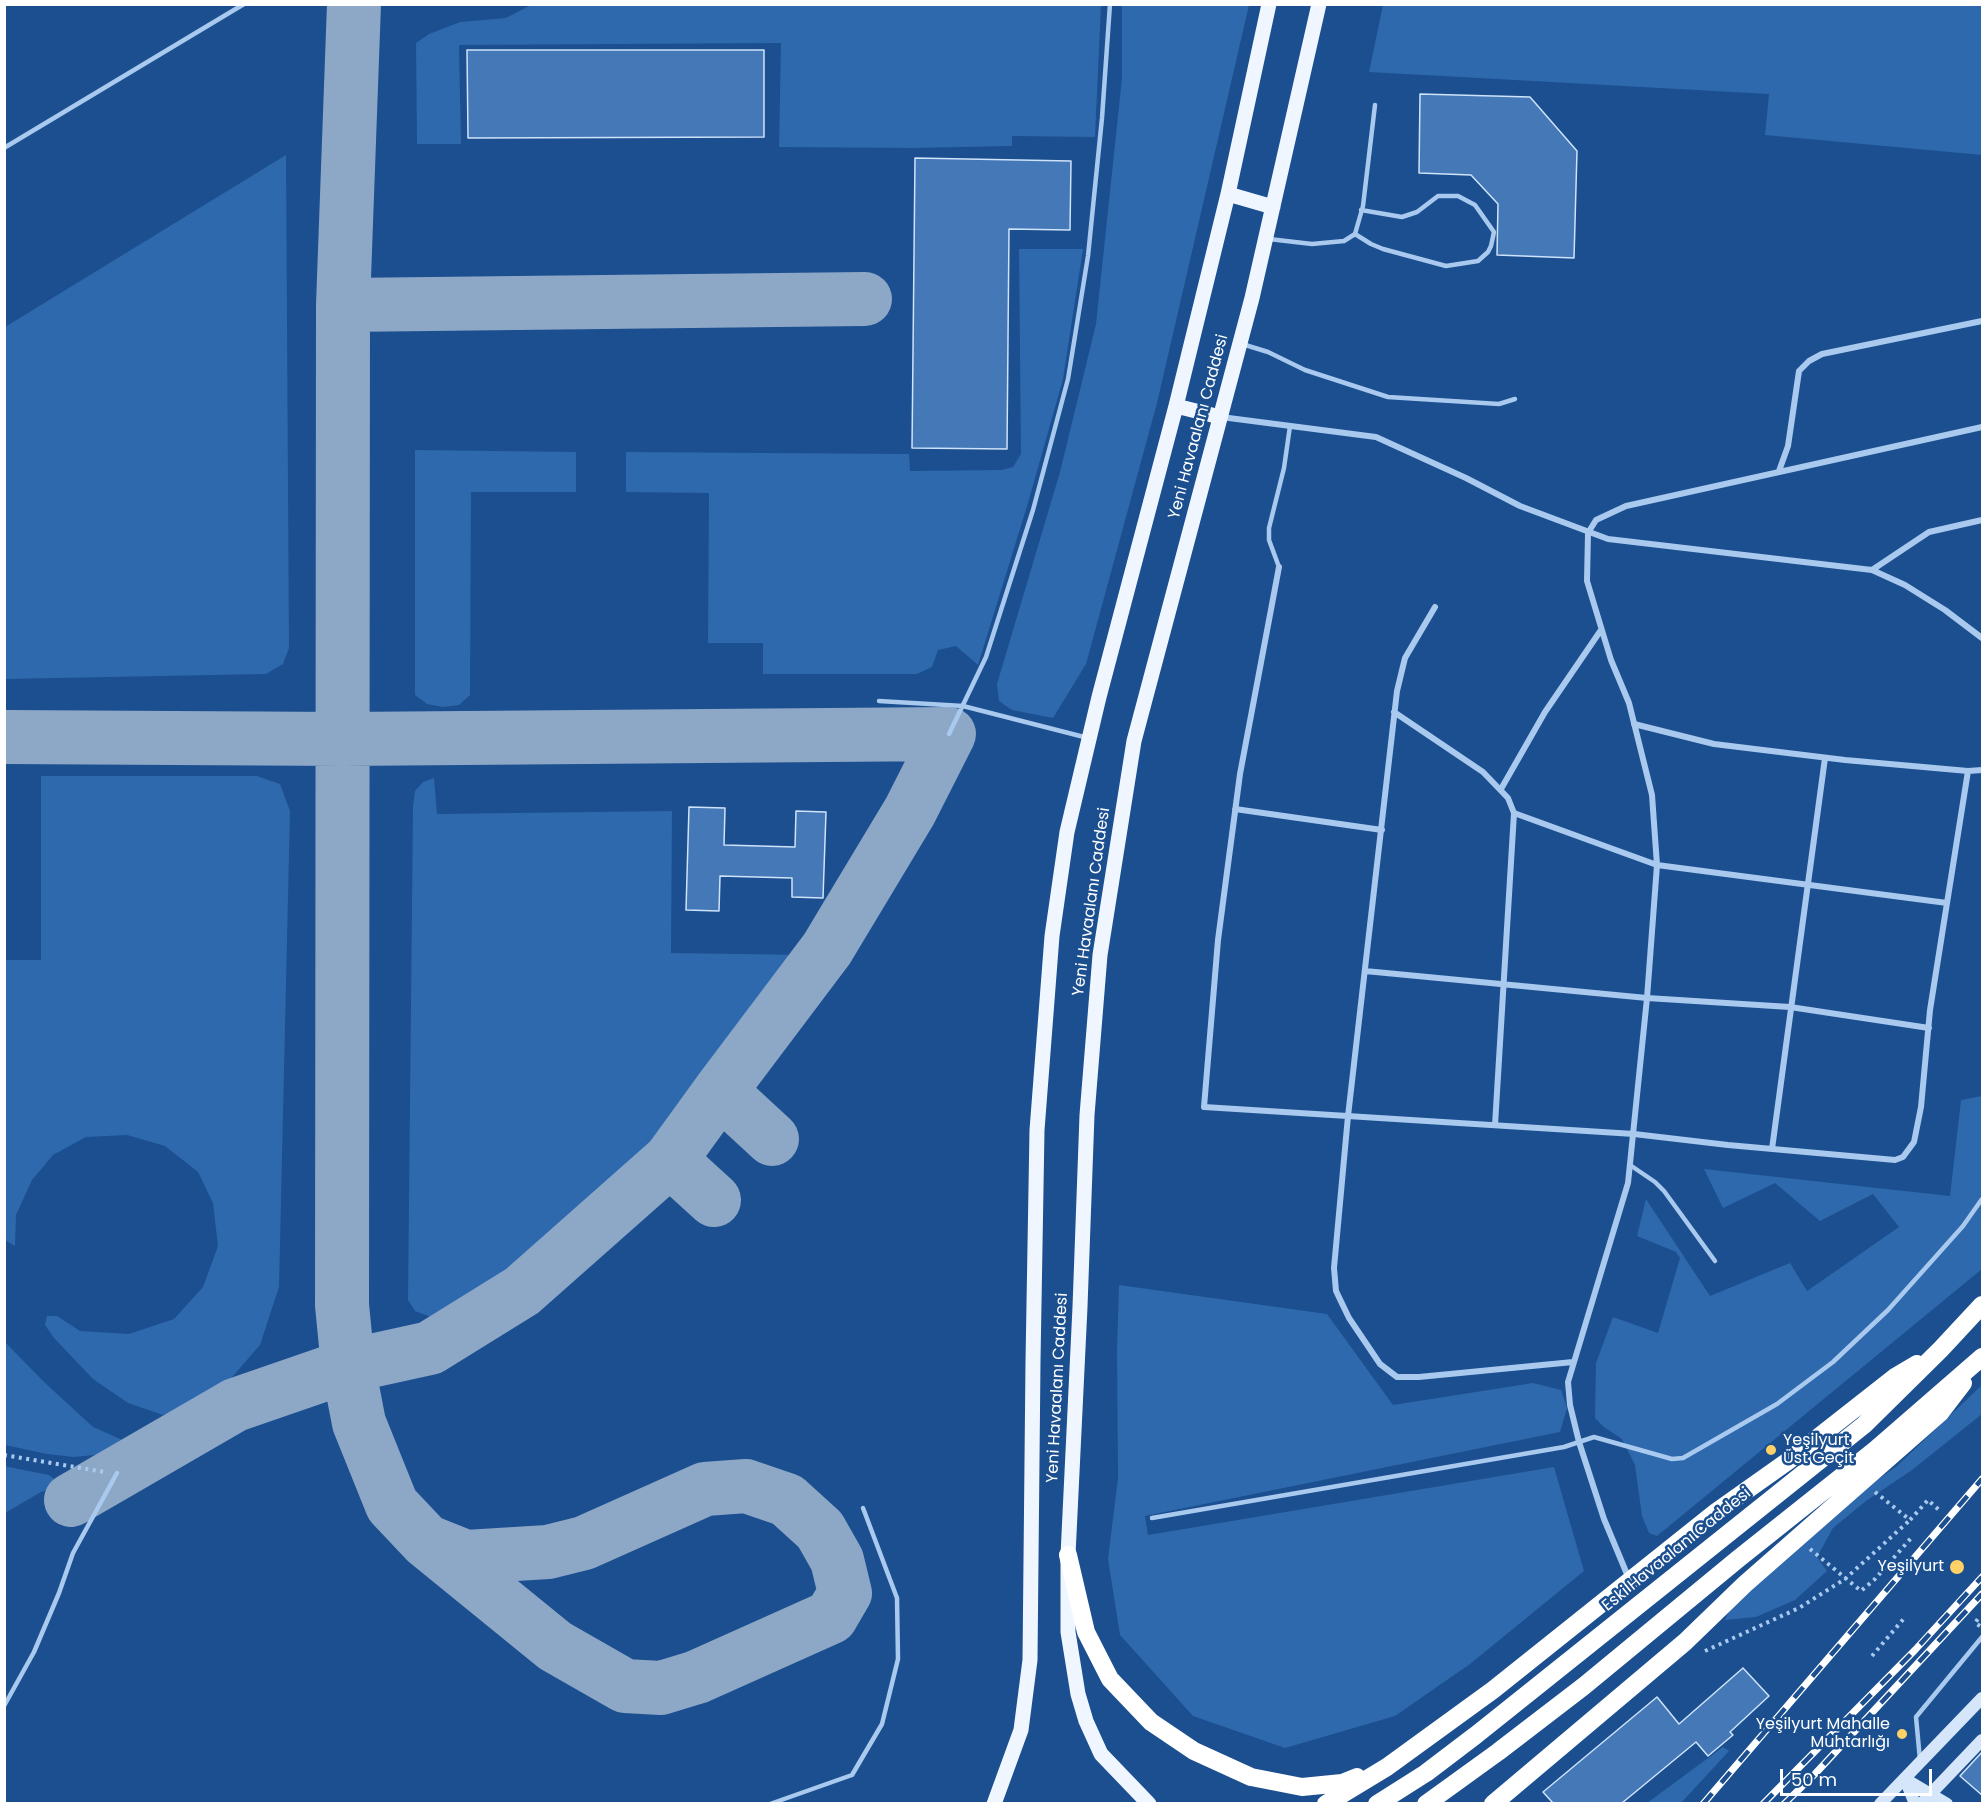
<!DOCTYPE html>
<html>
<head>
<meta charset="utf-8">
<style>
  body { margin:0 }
  #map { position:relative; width:1987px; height:1808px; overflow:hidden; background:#1b4f8f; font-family:Poppins,sans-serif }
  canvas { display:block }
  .frame { position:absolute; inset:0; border:6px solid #fff; pointer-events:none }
  .scale { position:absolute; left:1780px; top:1769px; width:152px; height:27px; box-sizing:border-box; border:3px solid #fff; border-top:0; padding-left:8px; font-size:18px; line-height:21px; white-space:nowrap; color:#fff; -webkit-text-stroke:4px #1b4f8f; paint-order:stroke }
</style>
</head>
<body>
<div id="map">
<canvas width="1987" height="1808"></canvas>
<div class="frame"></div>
<div class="scale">50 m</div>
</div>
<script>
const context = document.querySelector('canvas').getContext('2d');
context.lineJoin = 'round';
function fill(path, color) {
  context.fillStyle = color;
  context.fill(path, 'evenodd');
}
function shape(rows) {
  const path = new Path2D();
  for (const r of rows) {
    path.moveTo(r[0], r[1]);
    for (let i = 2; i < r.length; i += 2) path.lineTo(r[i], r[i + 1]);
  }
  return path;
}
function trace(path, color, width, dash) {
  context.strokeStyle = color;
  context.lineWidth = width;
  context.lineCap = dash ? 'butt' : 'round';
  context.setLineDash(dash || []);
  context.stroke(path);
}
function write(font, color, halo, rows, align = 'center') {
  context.font = font + ' Poppins,sans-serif';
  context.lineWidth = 5;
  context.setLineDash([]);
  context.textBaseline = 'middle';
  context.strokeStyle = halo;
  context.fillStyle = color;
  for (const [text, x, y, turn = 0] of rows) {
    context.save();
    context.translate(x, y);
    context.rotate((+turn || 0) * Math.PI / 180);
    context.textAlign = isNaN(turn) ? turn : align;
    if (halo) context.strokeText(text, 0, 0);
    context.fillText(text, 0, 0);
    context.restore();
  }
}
const green = shape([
  [531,5,1101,5,1095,137,1012,136,1012,146,912,148,779,147,781,43,459,45,461,144,417,144,416,43,429,34,460,22,506,18],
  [1122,5,1249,5,1157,403,1086,664,1053,718,1012,710,999,701,997,684,1060,472,1096,324,1122,78],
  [1383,5,1982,5,1982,155,1765,135,1769,94,1369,72],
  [286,155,289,648,283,664,266,674,5,679,5,327],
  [1019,249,1083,249,1063,379,1028,503,978,665,956,646,938,650,932,667,917,674,763,674,763,643,708,643,709,493,626,492,626,452,909,454,910,471,1001,470,1013,467,1021,454],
  [415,450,576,452,576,492,471,492,470,695,459,705,443,707,427,704,415,695],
  [41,776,257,776,280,784,290,811,279,1287,260,1345,213,1399,163,1415,128,1403,93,1379,54,1338,45,1325,47,1316,57,1316,80,1331,129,1334,174,1319,203,1287,218,1246,213,1203,198,1172,165,1146,127,1135,86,1137,53,1155,32,1180,16,1215,15,1246,5,1240,5,960,41,960],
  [434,778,437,814,672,811,671,953,810,955,678,1120,571,1227,474,1308,439,1320,415,1311,408,1300,413,806,415,791,423,782],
  [1982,1096,1982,1269,1657,1536,1649,1533,1642,1516,1635,1465,1622,1439,1604,1427,1595,1418,1596,1363,1613,1317,1658,1333,1680,1258,1676,1252,1637,1236,1646,1199,1710,1296,1790,1263,1807,1291,1899,1227,1873,1194,1820,1221,1775,1183,1723,1208,1704,1169,1950,1196,1961,1100],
  [1119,1285,1327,1314,1393,1405,1533,1383,1561,1390,1567,1408,1560,1432,1145,1516,1148,1535,1554,1467,1584,1571,1470,1664,1395,1716,1285,1748,1193,1716,1120,1635,1108,1559,1118,1478,1117,1351],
  [4,1341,44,1382,93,1427,145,1450,74,1457,47,1454,5,1445],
  [1982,1385,1982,1414,1912,1470,1866,1501,1833,1528,1817,1557,1827,1571,1795,1600,1756,1617,1725,1620,1728,1613,1789,1552,1836,1509,1897,1466],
  [4,1466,49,1475,57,1481,53,1488,41,1492,5,1513],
  [1723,1747,1729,1751,1681,1803,1647,1803]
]);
const taxiway = shape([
  [354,4,343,305,342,1305,348,1366,359,1423,392,1505,426,1541,555,1646,625,1686,661,1688,697,1677,831,1617,845,1593,837,1560,820,1530,787,1500,746,1486,705,1489,584,1543,548,1552,466,1557,426,1541],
  [343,305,865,299],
  [4,737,344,739,949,734,910,811,827,949,720,1091,772,1139],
  [714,1200,670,1160,720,1091],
  [71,1500,235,1405,348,1366,430,1348,522,1291,670,1160]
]);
const building = shape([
  [467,50,764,50,764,137,468,138,467,50],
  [1420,94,1530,97,1577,151,1574,258,1497,255,1498,204,1471,175,1419,173,1420,94],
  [915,158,1071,161,1070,230,1009,229,1007,449,912,448,915,158],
  [689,807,725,808,724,845,795,847,796,811,826,812,823,898,792,897,792,878,720,876,719,911,686,910,689,807],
  [1743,1668,1769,1696,1730,1732,1733,1735,1708,1756,1696,1742,1622,1803,1553,1803,1543,1792,1657,1697,1679,1724,1743,1668],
  [1983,1751,1983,1796,1960,1776,1983,1751]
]);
const path = shape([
  [4,1455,105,1472],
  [1875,1492,1910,1520,1928,1500,1939,1510],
  [1810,1549,1861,1591,1875,1579,1912,1537],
  [1980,1626,1975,1623,1980,1616],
  [1705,1651,1799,1608,1845,1579,1910,1520],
  [1872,1656,1906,1616]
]);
const lane = shape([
  [4,148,244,4],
  [1355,234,1371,244,1383,249,1446,266,1478,261,1488,252,1491,246,1494,232,1475,205,1458,196,1438,196,1417,212,1402,217,1361,210],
  [1269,239,1312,244,1344,241,1355,234,1363,206,1375,105],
  [1242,344,1268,352,1305,370,1388,397,1499,404,1515,399],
  [1279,567,1269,540,1269,528,1284,468,1290,426],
  [879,701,963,706,1088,738],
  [949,734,986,657,1033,510,1068,379,1088,256,1102,118,1110,4],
  [1630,1165,1655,1182,1664,1191,1715,1261],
  [1152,1518,1564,1447,1594,1437,1672,1459,1683,1458,1777,1404,1833,1362,1888,1310,1963,1226,1982,1199],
  [4,1706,34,1652,59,1593,73,1553,117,1473],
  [1920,1760,1916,1717,1982,1637],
  [770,1804,852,1775,882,1724,898,1659,897,1598,863,1508]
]);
const street = shape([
  [1221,417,1376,437,1466,478,1520,506,1608,539,1872,570,1905,585,1945,610,1982,638],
  [1779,471,1788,446,1799,371,1809,361,1822,354,1982,321],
  [1279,567,1240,774,1218,940,1204,1107,1634,1134,1728,1145,1895,1160,1903,1157,1914,1142,1921,1107,1930,1010,1968,771],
  [1872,570,1929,532,1982,520],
  [1435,607,1405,658,1397,691,1348,1116,1334,1268,1336,1291,1349,1318,1380,1364,1397,1377,1419,1377,1573,1362],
  [1394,712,1483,772,1508,798,1514,813,1495,1125],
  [1634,724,1714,744,1845,760,1968,771,1982,770],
  [1501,789,1545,712,1601,630],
  [1235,809,1382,830],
  [1514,813,1657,865,1947,903],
  [1365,971,1647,998,1790,1007,1929,1028],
  [1772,1149,1825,758],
  [1629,1579,1604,1519,1579,1442,1570,1405,1568,1382,1628,1183,1647,998,1657,865,1652,795,1629,703,1611,660,1587,581,1588,533,1596,520,1626,506,1982,427]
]);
const secondary = shape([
  [1905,1779,1947,1804],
  [1905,1779,1915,1804],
  [1880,1804,1982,1698],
  [1921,1804,1982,1740]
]);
const primary = shape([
  [1228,194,1273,207],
  [1176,406,1220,417],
  [994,1804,1021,1730,1030,1660,1033,1361,1037,1130,1052,936,1067,832,1099,697,1176,406,1228,194,1269,4],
  [1149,1804,1101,1754,1086,1721,1078,1694,1068,1632,1068,1555,1080,1307,1087,1115,1100,955,1134,741,1252,298,1319,4]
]);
const highway = shape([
  [1068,1555,1086,1632,1110,1679,1151,1722,1194,1751,1251,1777,1302,1787,1342,1783,1357,1777],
  [1326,1804,1387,1767,1493,1690,1716,1512,1788,1461,1895,1377,1917,1364],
  [1377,1804,1426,1773,1476,1735,1864,1425,1941,1349,1982,1305],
  [1426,1804,1498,1752,1584,1686,1738,1559,1875,1450,1982,1357],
  [1493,1804,1685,1642,1745,1584,1940,1413,1963,1383]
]);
const rail = shape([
  [1703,1804,1982,1479],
  [1763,1804,1915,1650,1982,1577],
  [1784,1804,1815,1774,1982,1594]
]);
const markers = [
  [1771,1450,6,"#ffd166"],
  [1957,1567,8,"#ffd166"],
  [1902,1734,6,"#ffd166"]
];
const streetNames = [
  ["Yeni Havaalanı Caddesi",1199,427,-75],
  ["Yeni Havaalanı Caddesi",1092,902,-82],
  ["Yeni Havaalanı Caddesi",1058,1388,-87],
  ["Eski Havaalanı Caddesi",1677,1550,-39]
];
const poiNames = [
  ["Yeşilyurt",1783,1441,"left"],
  ["Üst Geçit",1783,1459,"left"],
  ["Yeşilyurt",1944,1567],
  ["Yeşilyurt Mahalle",1890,1725],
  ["Muhtarlığı",1890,1743]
];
fill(green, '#2e69ad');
trace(taxiway, '#8da7c7', 54);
fill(building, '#4478b7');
trace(building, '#cfe3fa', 1.5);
trace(path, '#a9c9ee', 4, [3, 4.5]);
trace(lane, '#a9c9ee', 4.5);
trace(street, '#a9c9ee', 6);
trace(secondary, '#d6e6fa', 12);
trace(primary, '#f0f6ff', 15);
trace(highway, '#fff', 18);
trace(rail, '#fff', 7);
trace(rail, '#1b4f8f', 4.5, [14]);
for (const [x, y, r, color] of markers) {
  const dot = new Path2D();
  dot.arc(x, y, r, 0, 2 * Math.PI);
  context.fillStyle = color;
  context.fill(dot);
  trace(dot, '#1b4f8f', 2);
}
write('16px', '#fff', '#1b4f8f', streetNames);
write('16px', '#fff', '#1b4f8f', poiNames, 'right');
</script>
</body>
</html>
